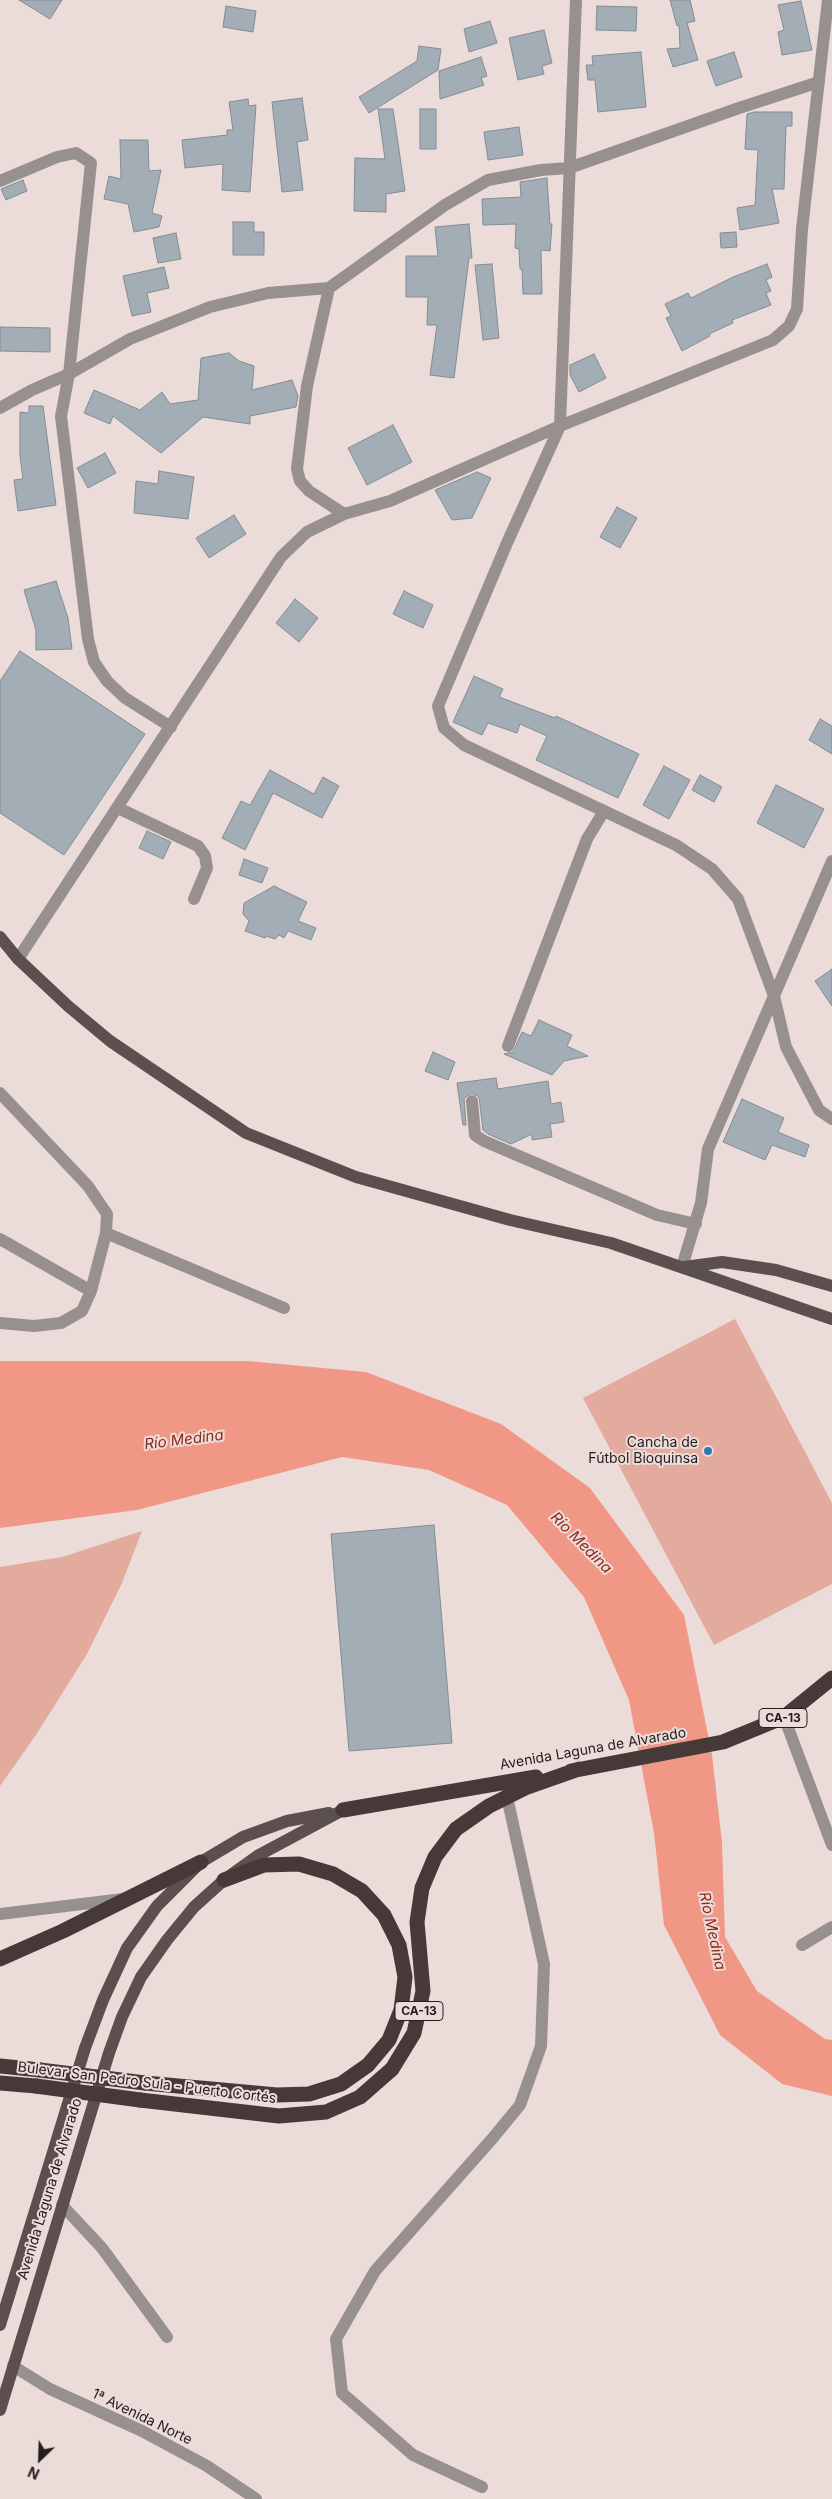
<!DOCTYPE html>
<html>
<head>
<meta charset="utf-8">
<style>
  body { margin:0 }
  #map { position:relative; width:832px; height:2499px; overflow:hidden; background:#ecdcd9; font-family:Inter,sans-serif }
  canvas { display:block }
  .north { position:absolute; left:15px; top:2434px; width:50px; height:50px; -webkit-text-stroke:4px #ecdcd9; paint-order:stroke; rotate:204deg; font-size:14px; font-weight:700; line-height:20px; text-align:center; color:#231d1c }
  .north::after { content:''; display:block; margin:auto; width:18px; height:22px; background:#231d1c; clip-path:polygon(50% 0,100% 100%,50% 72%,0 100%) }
</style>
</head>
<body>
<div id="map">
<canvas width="832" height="2499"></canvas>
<div class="north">N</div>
</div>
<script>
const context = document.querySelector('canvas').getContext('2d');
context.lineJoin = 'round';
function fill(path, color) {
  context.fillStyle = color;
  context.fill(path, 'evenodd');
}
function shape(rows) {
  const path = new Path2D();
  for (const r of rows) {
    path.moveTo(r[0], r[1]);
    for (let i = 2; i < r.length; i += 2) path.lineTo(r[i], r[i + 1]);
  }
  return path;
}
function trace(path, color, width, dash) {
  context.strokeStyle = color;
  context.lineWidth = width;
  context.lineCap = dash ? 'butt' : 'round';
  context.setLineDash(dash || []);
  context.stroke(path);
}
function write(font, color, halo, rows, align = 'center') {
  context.font = font + ' Inter,sans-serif';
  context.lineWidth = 4;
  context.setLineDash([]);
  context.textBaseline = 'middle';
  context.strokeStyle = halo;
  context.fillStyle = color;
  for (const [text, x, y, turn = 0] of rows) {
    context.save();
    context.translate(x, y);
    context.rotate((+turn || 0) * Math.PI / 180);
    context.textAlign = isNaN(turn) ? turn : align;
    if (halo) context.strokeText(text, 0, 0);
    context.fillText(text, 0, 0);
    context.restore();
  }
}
const green = shape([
  [735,1319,832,1503,832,1584,714,1645,583,1398],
  [142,1531,122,1583,87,1654,36,1735,0,1786,0,1567,62,1557]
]);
const water = shape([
  [0,1361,248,1361,366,1372,501,1424,590,1488,684,1615,712,1755,722,1843,725,1937,757,1991,825,2039,832,2040,832,2096,782,2084,720,2035,664,1925,654,1833,629,1700,584,1597,507,1505,429,1470,342,1457,137,1510,0,1528]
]);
const building = shape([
  [19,0,62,0,50,19,19,0],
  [670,0,690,0,695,21,687,23,698,60,673,67,667,49,680,48,679,25,677,26,670,0],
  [801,1,812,50,782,55,778,32,784,30,778,5,801,1],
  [226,6,256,11,253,32,223,27,226,6],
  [597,6,637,7,636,31,596,30,597,6],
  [490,21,497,43,469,52,464,29,490,21],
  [544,30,552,63,542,66,544,74,518,80,509,38,544,30],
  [419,46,441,49,438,70,369,113,359,97,417,61,419,46],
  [641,52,646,107,598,112,595,80,588,80,586,65,593,65,592,56,641,52],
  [734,52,742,77,716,86,707,61,734,52],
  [481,57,487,76,481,78,484,85,440,99,439,71,481,57],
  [302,98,308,140,297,142,303,190,282,192,272,102,302,98],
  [248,99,249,106,256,105,250,192,222,190,223,164,185,168,182,140,227,135,227,130,233,130,229,102,248,99],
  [378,109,393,109,405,191,386,194,386,212,354,211,355,158,385,159,378,109],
  [420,109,436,109,436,149,420,149,420,109],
  [754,112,792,112,792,126,786,126,784,189,772,189,779,223,740,230,737,208,755,205,758,150,745,149,747,114,754,112],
  [519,127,523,155,488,160,484,132,519,127],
  [120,140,148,140,149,171,161,170,152,213,162,216,159,227,134,232,128,204,104,199,109,176,121,179,120,140],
  [547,178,550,224,552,224,550,251,541,250,542,294,523,294,522,269,520,269,519,249,515,248,516,224,483,225,482,199,521,197,520,182,547,178],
  [23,180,27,191,6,200,1,189,23,180],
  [233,222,254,222,254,232,264,232,264,255,233,255,233,222],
  [469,224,472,258,469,258,454,378,430,375,437,325,427,325,428,297,406,297,406,256,438,256,435,227,469,224],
  [736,232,737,247,721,248,720,233,736,232],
  [176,233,181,259,158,263,153,238,176,233],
  [492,264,499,338,483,340,475,265,492,264],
  [767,264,772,277,766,280,771,291,766,293,771,305,732,320,733,323,709,334,710,336,682,351,666,318,671,316,665,304,688,293,691,298,733,277,767,264],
  [164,267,169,288,147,293,151,312,132,316,123,276,164,267],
  [0,327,50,328,50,352,0,351,0,327],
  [229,353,239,361,254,366,252,390,292,380,298,396,296,407,250,416,250,424,203,417,161,453,113,416,110,424,84,413,94,390,140,410,162,392,170,404,198,400,201,358,229,353],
  [594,354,606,378,579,392,570,375,570,365,594,354],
  [29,406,43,406,56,505,18,511,14,480,23,479,20,456,20,412,29,413,29,406],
  [393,425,412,462,367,485,348,448,393,425],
  [105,453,116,473,88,488,77,468,105,453],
  [159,471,194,477,188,519,134,513,136,481,158,484,159,471],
  [477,472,491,478,472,518,452,520,435,490,477,472],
  [617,507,637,518,620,548,600,537,617,507],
  [234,515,246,534,209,558,196,538,234,515],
  [56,581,68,618,72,649,36,650,36,630,24,590,56,581],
  [404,591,433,605,423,628,393,614,404,591],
  [295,599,318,618,299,642,276,623,295,599],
  [20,651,145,734,64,855,0,813,0,681,20,651],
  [474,676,503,689,499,697,555,718,556,716,639,754,618,798,536,760,547,736,520,724,517,733,488,723,482,735,453,722,474,676],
  [820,719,832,726,832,754,809,740,820,719],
  [664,766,690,780,669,819,643,805,664,766],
  [270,770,314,794,323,777,339,786,322,818,273,793,245,850,222,838,241,801,250,805,270,770],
  [700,775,722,787,714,802,692,790,700,775],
  [776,785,824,809,804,848,757,823,776,785],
  [147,831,171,842,163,859,139,848,147,831],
  [244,859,268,868,262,883,239,875,244,859],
  [274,886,307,902,298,921,316,928,311,940,288,931,284,938,279,935,275,939,266,936,265,938,245,931,249,921,243,914,244,903,274,886],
  [832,969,832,1006,815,981,832,969],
  [539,1020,572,1035,567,1046,588,1056,564,1061,552,1075,504,1054,513,1052,522,1032,531,1036,539,1020],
  [433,1052,455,1062,448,1080,425,1071,433,1052],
  [496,1078,498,1089,548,1081,551,1104,561,1102,564,1122,550,1124,552,1137,532,1140,532,1134,511,1144,488,1134,483,1130,479,1097,472,1093,464,1098,466,1125,463,1125,457,1083,496,1078],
  [742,1099,784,1118,778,1132,809,1145,805,1157,772,1145,765,1160,723,1142,742,1099],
  [434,1525,452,1743,349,1751,331,1534,434,1525]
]);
const minor = shape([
  [576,0,560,426,507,543,438,706,444,728,464,745,676,845,712,869,738,899,774,996,708,1149,701,1203,682,1267],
  [0,181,57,157,76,153,91,163,69,374,32,390,0,408],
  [329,288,307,386,297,469,300,481,309,491,344,514],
  [171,727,125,698,107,681,94,662,88,639,61,416,69,374,130,339,210,307,268,293,329,288,445,205,488,180,541,170,569,168,739,108,819,82],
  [118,808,198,846,205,856,207,868,194,899],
  [832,861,774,996,786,1047,819,1110,832,1119],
  [18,959,281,557,307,532,344,514,390,501,560,426,773,340,789,326,797,309,802,229,828,0],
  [508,1046,587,839,604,811],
  [0,1093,88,1186,107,1214,106,1233,91,1291,82,1311,61,1323,34,1326,0,1323],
  [472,1101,475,1135,484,1141,657,1215,696,1224],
  [106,1233,284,1308],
  [0,1239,91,1291],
  [784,1717,832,1845],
  [0,1914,123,1899],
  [802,1945,832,1927],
  [62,2205,102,2248,167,2337],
  [13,2366,50,2389,142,2431,207,2466,256,2499],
  [482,2487,413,2455,342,2393,336,2339,375,2271,492,2139,520,2105,541,2046,544,1964,507,1797]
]);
const major = shape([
  [0,937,18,959,68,1006,110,1041,246,1133,356,1177,510,1220,611,1243,832,1319],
  [684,1267,722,1262,776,1270,832,1286],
  [0,2325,85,2048,103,2000,127,1948,157,1906,201,1862,243,1837,287,1821,329,1813],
  [0,2410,109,2053,122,2017,141,1977,167,1940,194,1907,224,1880,259,1855,343,1810]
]);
const highway = shape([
  [571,1771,723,1742,784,1717,832,1678],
  [343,1810,536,1777],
  [0,1959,63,1931,201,1862],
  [0,2066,40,2070],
  [0,2083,36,2086],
  [145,2083,277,2095,309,2094,341,2084,368,2065,389,2040,401,2010,405,1977,399,1945,384,1915,362,1891,333,1874,299,1864,264,1865,224,1880],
  [140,2100,279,2116,326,2112,360,2097,392,2069,414,2033,423,1991,417,1922,422,1888,435,1857,456,1829,489,1806,525,1788,579,1769]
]);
const highwayBridge = shape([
  [40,2070,145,2083],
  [36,2086,140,2100]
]);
const markers = [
  [708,1451,5,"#3378ad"]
];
const shields = [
  [783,1718,48],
  [419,2011,48]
];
const shieldNames = [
  ["CA-13",783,1718],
  ["CA-13",419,2011]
];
const poiNames = [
  ["Cancha de",698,1443],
  ["Fútbol Bioquinsa",698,1459]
];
const streetNames = [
  ["Avenida Laguna de Alvarado",593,1749,-10],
  ["Bulevar San Pedro Sula - Puerto Cortés",147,2083,7],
  ["Avenida Laguna de Alvarado",50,2189,-73],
  ["1ª Avenida Norte",142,2417,26]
];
const waterNames = [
  ["Río Medina",184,1440,-7],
  ["Río Medina",581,1543,45],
  ["Río Medina",712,1931,78]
];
fill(green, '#e3aa9e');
fill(water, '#f09885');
fill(building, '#a2adb6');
trace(building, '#828c95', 1);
trace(minor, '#97908f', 12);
trace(major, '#5b504d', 12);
trace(highway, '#463937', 15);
trace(highwayBridge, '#463937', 15);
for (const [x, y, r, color] of markers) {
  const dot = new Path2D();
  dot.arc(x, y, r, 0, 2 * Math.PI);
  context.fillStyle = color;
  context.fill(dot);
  trace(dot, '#ecdcd9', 2);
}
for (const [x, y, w] of shields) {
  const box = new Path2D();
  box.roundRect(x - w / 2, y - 9.5, w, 19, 4);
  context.fillStyle = '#ecdcd9';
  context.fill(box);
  trace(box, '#231d1c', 1);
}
write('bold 12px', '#231d1c', null, shieldNames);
write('14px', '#231d1c', '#ecdcd9', poiNames, 'right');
write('14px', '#231d1c', '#ecdcd9', streetNames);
write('italic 15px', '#902a18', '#ecdcd9', waterNames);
</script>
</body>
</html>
